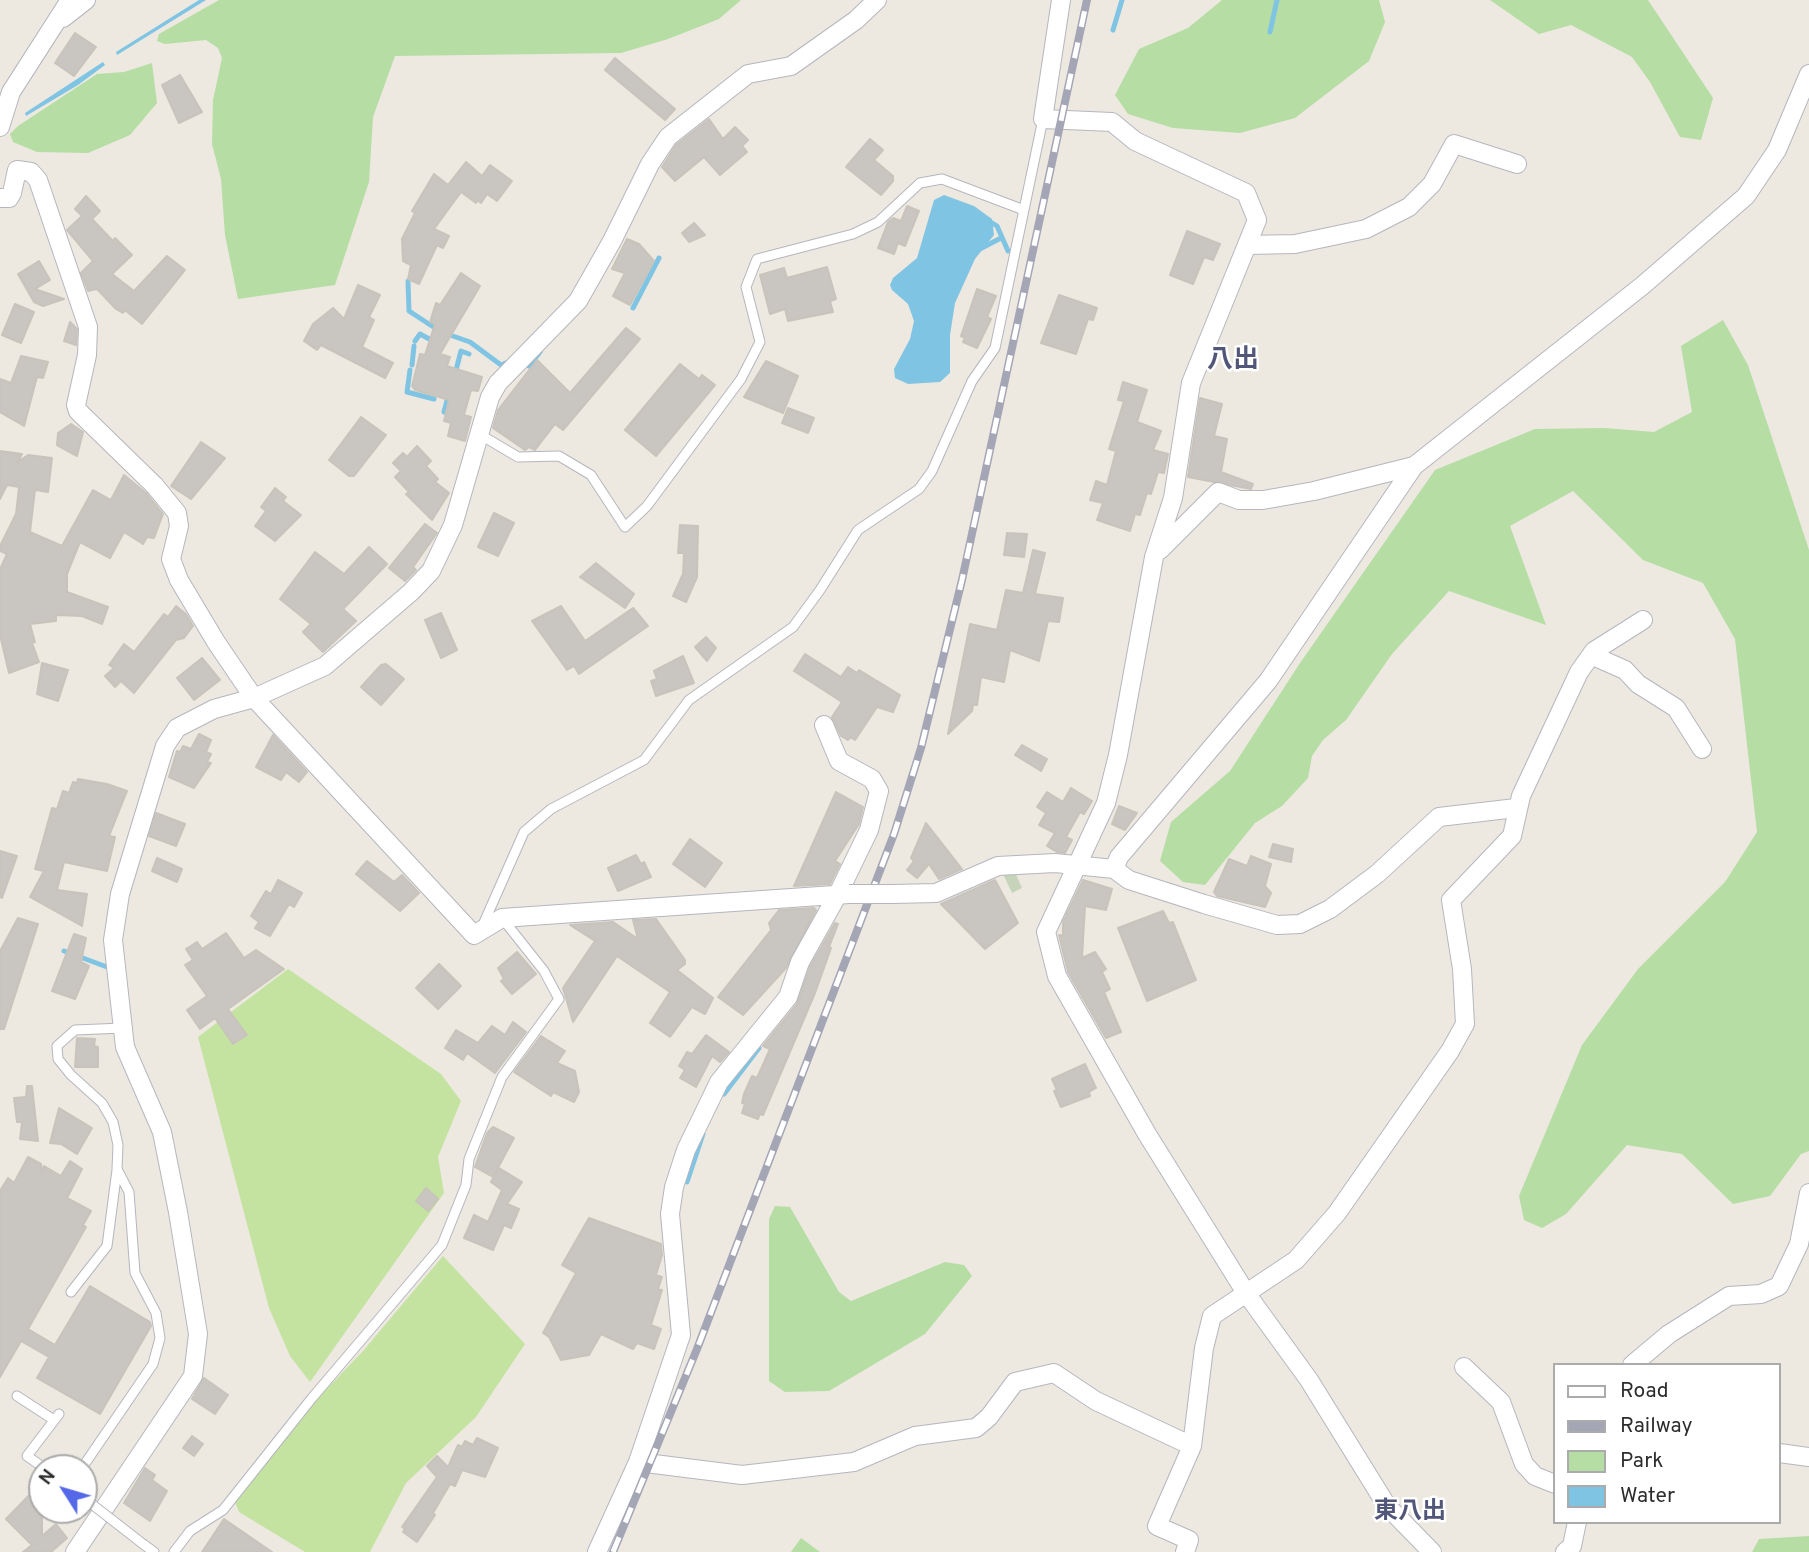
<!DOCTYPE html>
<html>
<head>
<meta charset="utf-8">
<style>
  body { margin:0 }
  #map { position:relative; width:1809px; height:1552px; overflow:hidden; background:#ede9e1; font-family:Overpass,sans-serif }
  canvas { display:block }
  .legend { position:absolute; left:1553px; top:1363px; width:228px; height:161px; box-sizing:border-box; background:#fff; border:2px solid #ababab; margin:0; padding:9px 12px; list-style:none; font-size:21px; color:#2d2d2d }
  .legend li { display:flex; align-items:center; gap:14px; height:35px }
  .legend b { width:35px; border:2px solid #ababab }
  .north { position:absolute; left:28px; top:1454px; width:70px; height:70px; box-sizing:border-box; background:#fff; border:2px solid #ababab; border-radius:50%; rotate:307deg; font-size:19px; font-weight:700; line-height:28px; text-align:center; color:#2d2d2d }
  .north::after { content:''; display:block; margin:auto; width:24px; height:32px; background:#5468e8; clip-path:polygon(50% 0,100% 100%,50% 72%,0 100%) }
</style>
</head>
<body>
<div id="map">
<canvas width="1809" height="1552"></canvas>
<ul class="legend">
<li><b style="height:9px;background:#fff"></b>Road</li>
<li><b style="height:9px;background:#a4a6b5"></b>Railway</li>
<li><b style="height:19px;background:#b5dda4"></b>Park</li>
<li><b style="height:19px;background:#80c4e3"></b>Water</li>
</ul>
<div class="north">N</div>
</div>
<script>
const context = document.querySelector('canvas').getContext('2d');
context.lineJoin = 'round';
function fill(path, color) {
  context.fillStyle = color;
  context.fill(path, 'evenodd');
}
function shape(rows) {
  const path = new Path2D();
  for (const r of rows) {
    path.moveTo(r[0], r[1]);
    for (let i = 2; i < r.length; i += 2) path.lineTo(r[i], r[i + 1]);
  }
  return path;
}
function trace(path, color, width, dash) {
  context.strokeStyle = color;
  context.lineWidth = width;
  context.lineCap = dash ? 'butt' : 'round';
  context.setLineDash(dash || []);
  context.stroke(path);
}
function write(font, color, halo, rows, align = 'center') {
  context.font = font + ' Overpass,"Noto Sans JP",sans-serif';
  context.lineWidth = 5;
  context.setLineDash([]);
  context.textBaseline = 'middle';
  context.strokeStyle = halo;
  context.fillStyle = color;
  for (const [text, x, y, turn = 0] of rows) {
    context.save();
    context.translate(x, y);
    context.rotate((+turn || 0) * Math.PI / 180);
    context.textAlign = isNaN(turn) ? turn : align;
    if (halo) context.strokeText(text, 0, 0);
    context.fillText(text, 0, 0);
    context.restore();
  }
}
const green = shape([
  [219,0,741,0,719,19,668,39,621,53,395,56,373,117,369,182,335,285,238,299,225,235,221,179,212,144,213,100,222,58,218,48,206,40,165,44,157,41,159,34],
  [1222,0,1379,0,1385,22,1369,61,1295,118,1240,133,1173,128,1128,114,1115,95,1139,49,1188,28],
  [1490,0,1648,0,1713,98,1701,140,1680,137,1650,82,1632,57,1571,25,1539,34],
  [152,63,157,103,130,135,88,153,37,152,13,142,10,134,18,126,97,74,124,72],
  [1723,320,1748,365,1809,550,1809,1151,1801,1154,1770,1196,1733,1204,1682,1154,1627,1145,1566,1214,1542,1228,1524,1220,1519,1196,1582,1045,1638,969,1725,882,1757,832,1735,639,1703,583,1643,560,1573,491,1510,526,1546,625,1449,591,1392,654,1346,720,1323,740,1312,756,1308,778,1282,806,1255,823,1205,885,1183,882,1160,861,1171,822,1230,771,1300,663,1435,470,1535,429,1604,428,1654,432,1692,412,1681,346],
  [775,1206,790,1207,839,1292,851,1301,945,1262,964,1265,972,1276,925,1334,829,1391,785,1392,769,1381,769,1219],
  [1809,1536,1809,1552,1752,1552,1759,1539],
  [801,1538,820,1552,791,1552]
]);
const cemetery = shape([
  [1014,870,1022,888,1012,893,1002,872]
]);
const pitch = shape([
  [288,969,441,1074,461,1101,438,1157,444,1193,310,1382,290,1356,269,1308,198,1037],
  [443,1256,525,1344,476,1417,406,1483,370,1552,305,1552,239,1512,235,1502,319,1397,363,1351]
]);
const water = shape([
  [199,0,206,0,117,55,116,52],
  [103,62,105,65,78,85,26,116,25,113],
  [944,195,974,206,992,219,994,235,975,259,955,303,950,335,950,373,940,382,908,384,895,378,894,369,910,339,914,321,908,304,892,290,890,285,893,278,917,258,934,200]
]);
const stream = shape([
  [1113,30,1122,0],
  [1270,32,1277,0],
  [989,221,997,226,1008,251],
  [976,251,1001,238],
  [408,281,409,311,438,330],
  [633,308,659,258],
  [447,334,470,342,501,365,508,362],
  [415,341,420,334,433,341],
  [412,365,414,346],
  [529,366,540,352],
  [410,370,407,392,434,399],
  [455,374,461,351,469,354],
  [444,412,449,393],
  [64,951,107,967],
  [724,1094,759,1048],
  [687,1182,703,1134]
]);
const building = shape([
  [75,33,96,47,74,76,55,63,75,33],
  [615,58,675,109,665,120,605,70,615,58],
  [180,75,202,112,179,123,162,85,180,75],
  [709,119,723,139,735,127,748,140,742,146,747,152,720,175,704,157,675,181,662,167,676,145,709,119],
  [870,139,883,150,874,160,893,176,893,181,881,195,846,167,870,139],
  [466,162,482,176,490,165,512,181,497,201,487,194,481,203,478,200,476,203,461,192,434,229,449,236,443,248,437,245,419,284,408,279,411,265,403,261,402,239,415,213,412,211,434,174,448,185,466,162],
  [86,196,100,211,92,219,113,241,115,238,132,255,112,274,134,291,167,256,185,270,142,324,125,310,123,313,116,309,97,289,88,291,81,273,93,261,67,230,82,216,75,209,86,196],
  [907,206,919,211,905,246,898,243,894,254,878,248,888,222,893,218,901,221,907,206],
  [694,223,705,235,689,242,682,233,694,223],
  [1187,231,1220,244,1213,260,1204,257,1193,284,1170,275,1187,231],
  [627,239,639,244,654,261,630,305,613,296,625,273,612,269,627,239],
  [39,261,50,280,35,289,64,299,43,306,34,302,18,274,39,261],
  [827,267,836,299,830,301,833,312,788,321,785,309,770,314,760,275,784,268,787,278,827,267],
  [461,273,480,286,440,354,450,357,447,366,482,377,478,391,471,390,464,415,471,417,465,441,448,436,451,423,444,421,449,400,415,390,412,386,420,354,425,355,435,324,430,322,436,303,440,305,461,273],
  [358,285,380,295,369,317,374,320,362,347,393,363,385,378,321,345,317,350,304,341,313,324,333,308,344,319,358,285],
  [977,289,996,296,987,317,991,319,977,348,963,342,965,338,961,336,977,289],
  [1059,295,1097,308,1093,320,1088,319,1076,354,1041,343,1059,295],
  [15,304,34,312,21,343,2,335,15,304],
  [70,322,77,329,76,345,64,341,70,322],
  [626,328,640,339,563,430,555,424,535,450,529,447,525,450,493,428,498,410,537,360,570,393,626,328],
  [21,356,48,362,43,378,37,377,24,426,0,412,0,379,11,383,21,356],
  [766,361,798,376,783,413,744,397,766,361],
  [680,364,699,379,702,375,715,385,656,456,625,430,680,364],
  [1123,382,1147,390,1137,422,1161,431,1153,450,1168,454,1164,473,1158,472,1151,494,1147,493,1140,515,1135,514,1130,531,1097,520,1103,503,1090,500,1096,481,1107,485,1116,451,1109,449,1124,401,1118,400,1123,382],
  [1200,398,1222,404,1214,436,1227,439,1221,472,1253,484,1251,489,1188,477,1200,398],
  [788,408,814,418,808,433,782,423,788,408],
  [361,417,386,435,354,476,349,476,329,460,361,417],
  [71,424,83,432,77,456,57,445,58,433,71,424],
  [201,442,225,458,191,499,171,486,201,442],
  [417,446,431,461,426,466,438,479,435,482,449,493,432,520,406,494,409,492,395,477,401,471,393,463,403,453,407,457,417,446],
  [0,451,22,454,18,462,28,455,52,458,48,492,35,490,30,532,62,546,93,490,111,500,124,475,147,494,163,514,154,538,147,537,143,544,124,532,110,558,80,542,67,574,67,592,108,607,102,624,82,616,56,615,56,621,30,624,35,642,32,643,39,662,9,673,0,635,0,569,7,554,0,551,0,546,16,514,19,487,7,485,0,499,0,451],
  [275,488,286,497,283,501,301,515,275,541,255,526,266,511,261,507,275,488],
  [494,513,514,523,498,556,478,547,494,513],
  [425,524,437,533,413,567,416,570,405,581,389,568,425,524],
  [680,525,698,526,697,577,686,602,673,596,683,574,684,553,678,553,680,525],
  [1007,533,1027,534,1024,557,1004,555,1007,533],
  [369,547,387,564,343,609,356,621,323,652,303,632,311,624,280,599,315,552,344,574,369,547],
  [1033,550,1045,553,1035,594,1063,598,1059,622,1048,621,1039,661,1010,650,1004,682,981,677,977,705,973,705,972,711,948,734,970,624,997,630,1006,590,1023,593,1033,550],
  [596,563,634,594,625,608,580,577,596,563],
  [176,606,186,614,193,626,184,638,176,640,134,693,121,681,115,687,105,676,114,668,109,665,124,644,134,652,164,614,168,617,176,606],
  [561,606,585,641,633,608,648,626,579,674,574,666,567,670,532,621,561,606],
  [441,613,457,650,441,658,425,620,441,613],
  [706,637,716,648,707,661,695,647,706,637],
  [805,654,841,677,848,667,857,673,859,670,900,695,893,712,877,707,855,740,850,737,848,740,841,736,832,717,842,702,794,671,805,654],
  [683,656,694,683,656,696,651,681,657,679,654,671,683,656],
  [202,658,220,680,194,700,177,678,202,658],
  [42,663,68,670,58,701,37,694,42,663],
  [386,664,404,679,381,705,361,687,381,665,386,664],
  [199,734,211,740,206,752,211,754,207,762,211,763,194,788,169,777,177,751,180,752,183,746,191,749,199,734],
  [273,735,307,772,299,782,286,772,281,780,256,767,273,735],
  [1022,745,1047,759,1041,771,1015,755,1022,745],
  [78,779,107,784,127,791,109,836,115,837,107,871,64,862,57,890,87,894,82,926,30,897,44,871,35,869,52,808,57,809,63,791,69,793,73,782,77,783,78,779],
  [1071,788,1092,801,1084,814,1080,812,1066,837,1072,840,1065,853,1057,852,1047,846,1055,833,1039,825,1046,813,1037,807,1047,792,1063,802,1071,788],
  [836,792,863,807,859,824,835,861,840,864,830,884,794,886,836,792],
  [1119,806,1137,813,1125,830,1112,824,1119,806],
  [156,813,185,824,176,846,149,836,156,813],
  [926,823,962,869,939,879,929,864,917,878,907,870,914,861,911,858,926,823],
  [690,839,722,863,705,887,673,864,690,839],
  [1273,844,1293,849,1291,862,1269,857,1273,844],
  [0,851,17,856,2,898,0,897,0,851],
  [636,855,641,864,644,862,651,877,618,891,608,868,636,855],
  [1251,856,1271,864,1265,886,1271,893,1265,907,1217,896,1214,892,1229,859,1247,866,1251,856],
  [157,858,182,869,177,882,152,871,157,858],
  [367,861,394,882,402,875,419,893,400,911,356,874,367,861],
  [278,880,302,893,294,907,289,904,270,936,255,928,259,922,251,916,266,891,271,894,278,880],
  [995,880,1018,923,985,949,941,904,995,880],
  [1083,880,1112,889,1106,910,1085,906,1082,958,1095,952,1106,969,1102,972,1110,989,1104,992,1121,1032,1106,1038,1068,972,1059,935,1063,936,1063,922,1083,880],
  [814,908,816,910,786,968,743,1015,718,997,771,930,769,923,779,910,814,908],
  [1163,911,1169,923,1173,922,1196,980,1147,1001,1118,928,1163,911],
  [18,918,38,924,4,1029,0,1029,0,951,18,918],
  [656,919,685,960,685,964,677,970,713,998,705,1014,692,1007,670,1037,650,1023,670,992,617,956,573,1022,563,988,595,941,570,925,613,922,638,939,633,920,656,919],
  [835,923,838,924,829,947,831,948,815,993,763,1115,760,1114,758,1119,742,1113,745,1104,742,1103,744,1094,752,1076,757,1078,770,1049,763,1046,797,1004,810,967,835,923],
  [226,933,244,958,256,950,284,969,228,1009,247,1035,233,1044,215,1018,200,1029,187,1010,207,996,185,965,193,960,186,949,197,942,202,949,226,933],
  [74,934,86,938,81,962,89,966,75,999,52,991,74,934],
  [517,952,536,974,512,994,501,981,504,979,498,968,517,952],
  [439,964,461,986,438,1009,416,988,439,964],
  [513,1022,526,1032,495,1073,467,1053,463,1060,445,1048,456,1030,478,1043,492,1026,505,1035,513,1022],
  [706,1035,729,1052,720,1062,712,1056,696,1087,680,1078,685,1070,679,1066,687,1052,692,1054,706,1035],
  [541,1036,565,1051,557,1063,575,1071,579,1092,574,1102,553,1092,551,1096,514,1072,541,1036],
  [77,1038,95,1039,94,1046,98,1047,98,1067,75,1067,77,1038],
  [1085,1064,1096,1088,1089,1092,1090,1096,1061,1107,1054,1091,1057,1090,1052,1079,1085,1064],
  [27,1086,32,1086,38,1141,20,1139,22,1122,17,1122,14,1098,26,1097,27,1086],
  [59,1108,92,1128,77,1154,61,1144,50,1143,59,1108],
  [493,1127,514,1138,493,1177,475,1167,487,1133,493,1127],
  [28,1157,41,1164,42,1173,44,1166,61,1176,70,1161,82,1169,67,1198,91,1211,83,1225,86,1227,28,1329,55,1345,90,1286,150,1322,151,1326,100,1414,37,1378,49,1357,21,1341,0,1377,0,1191,8,1178,14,1183,28,1157],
  [499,1168,522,1182,507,1204,519,1209,511,1228,504,1225,493,1250,464,1238,474,1215,488,1222,502,1190,491,1182,499,1168],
  [426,1188,438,1199,428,1211,416,1201,426,1188],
  [589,1218,661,1244,662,1255,656,1275,662,1277,658,1289,662,1290,651,1325,661,1329,654,1349,637,1343,633,1349,601,1334,589,1355,561,1360,549,1337,543,1333,576,1273,562,1265,589,1218],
  [204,1378,228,1395,215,1414,192,1399,204,1378],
  [192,1436,203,1444,194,1456,183,1448,192,1436],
  [477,1438,498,1448,485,1477,462,1470,455,1486,450,1484,433,1513,435,1515,417,1542,403,1532,405,1529,402,1527,437,1477,427,1466,437,1456,448,1467,458,1445,462,1447,465,1441,473,1445,477,1438],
  [145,1468,155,1475,152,1480,167,1491,150,1521,124,1503,145,1468],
  [42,1482,42,1536,56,1524,67,1538,51,1552,23,1552,32,1545,6,1519,42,1482],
  [224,1519,272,1552,202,1552,224,1519]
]);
const lane = shape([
  [479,434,518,457,559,456,591,475,625,527,647,506,741,379,760,342,746,287,757,259,853,234,878,222,920,183,942,179,1024,210],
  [482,927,524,832,551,809,644,760,689,700,793,627,820,590,858,530,919,489,932,471,972,381,995,348,1043,119],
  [71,1292,107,1246,117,1170],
  [17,1396,54,1420],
  [44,1468,27,1456,59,1414],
  [82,1468,153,1364,160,1338,156,1313,135,1273,129,1192,117,1169,118,1145,113,1122,102,1103,71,1075,58,1059,57,1046,75,1030,123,1028],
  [143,1544,154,1552],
  [174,1552,190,1531,223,1510,312,1398,442,1245,466,1185,469,1159,502,1077,559,999,544,971,502,918]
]);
const street = shape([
  [1061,0,1043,119,1112,122,1135,141,1246,193,1257,220,1191,383,1173,498,1154,557,1118,755,1106,803,1046,932,1057,976,1147,1134,1246,1293,1309,1380,1387,1506,1432,1552],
  [63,18,86,0],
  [0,127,11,92,70,0],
  [0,198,9,198,12,193,17,170,31,172,38,180,88,327,87,355,76,405,78,411,155,486,177,513,179,526,171,559,179,580,216,642,254,698,474,935,502,918,849,894],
  [1247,245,1295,244,1366,229,1409,207,1432,184,1454,144,1517,164],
  [1160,550,1218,492,1239,500,1263,500,1314,491,1414,466],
  [1591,655,1625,670,1638,684,1676,708,1702,749],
  [1114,869,1119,857,1268,681,1414,466,1642,286,1746,196,1777,150,1809,74],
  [892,894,936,893,998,866,1055,863,1114,869,1129,880,1204,904,1277,925,1300,924,1330,909,1377,874,1439,817,1516,808],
  [1632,1365,1669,1334,1729,1296,1761,1294,1779,1286,1799,1244,1809,1193],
  [1464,1367,1501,1402,1524,1464,1535,1476,1555,1484],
  [1779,1453,1809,1457],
  [638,1462,742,1475,854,1462,915,1436,976,1428,989,1417,1015,1382,1054,1373,1096,1401,1192,1446],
  [75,1552,193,1376,198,1334,178,1212,162,1132,125,1047,113,940,120,894,165,746,177,728,214,709,254,698,325,666,411,592,431,571,453,525,490,397,498,383,578,301,612,241,650,164,668,137,748,74,791,66,856,20,877,0],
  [597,1552,638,1462,681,1335,670,1214,674,1187,686,1150,719,1082,788,997,800,962,838,894,869,830,879,791,872,779,839,761,824,725],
  [1185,1552,1189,1540,1157,1526,1192,1446,1204,1348,1212,1316,1296,1260,1337,1213,1450,1051,1465,1024,1462,969,1451,900,1512,836,1521,796,1579,672,1594,651,1643,620],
  [1565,1552,1572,1546,1577,1522]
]);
const rail = shape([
  [613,1552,697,1349,894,834,921,748,962,580,1087,0]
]);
const laneBridge = shape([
  [84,1498,143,1544]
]);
const streetBridge = shape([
  [849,894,892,894]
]);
const neighbourhoodNames = [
  ["東八出",1410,1513]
];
const quarterNames = [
  ["八出",1233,362]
];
fill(green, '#b5dda4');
fill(cemetery, '#c6d5ba');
fill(pitch, '#c4e3a1');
fill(water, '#80c4e3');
trace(stream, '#80c4e3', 5);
fill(building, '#c9c5c0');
trace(building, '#c8c4bb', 2);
trace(lane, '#b5b6bf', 11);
trace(street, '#b5b6bf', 20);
trace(lane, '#fff', 9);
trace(street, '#fff', 18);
trace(rail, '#a4a6b5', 8);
trace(rail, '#fff', 5, [16]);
trace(laneBridge, '#b5b6bf', 11, []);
trace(streetBridge, '#b5b6bf', 20, []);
trace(laneBridge, '#fff', 9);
trace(streetBridge, '#fff', 18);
write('bold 24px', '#52577a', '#fff', neighbourhoodNames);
write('bold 26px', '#52577a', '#fff', quarterNames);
</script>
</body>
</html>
